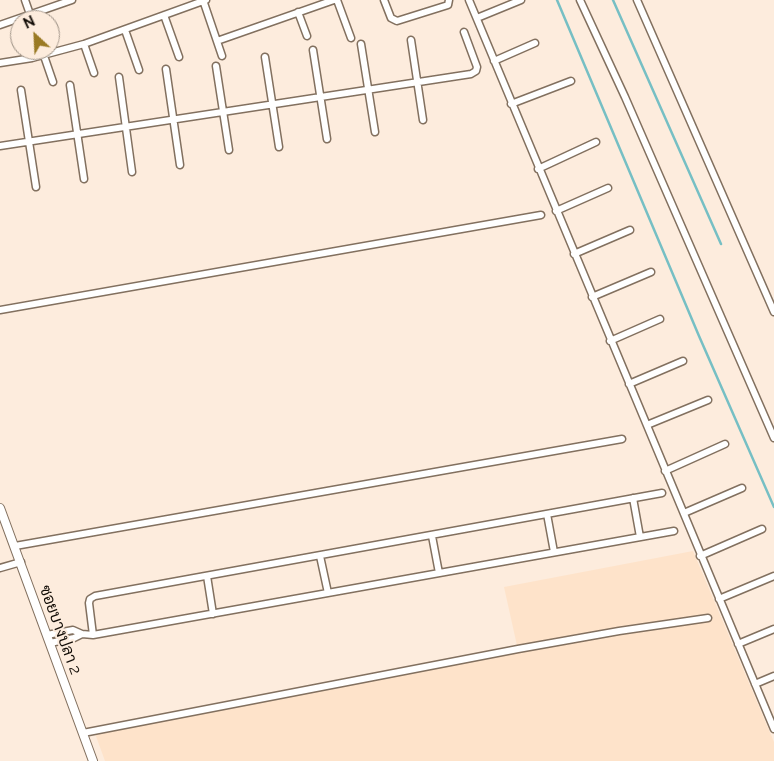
<!DOCTYPE html>
<html>
<head>
<meta charset="utf-8">
<style>
  body { margin:0 }
  #map { position:relative; width:774px; height:761px; overflow:hidden; background:#fdecdd; font-family:Raleway,sans-serif }
  canvas { display:block }
  .north { position:absolute; left:10px; top:10px; width:50px; height:50px; box-sizing:border-box; background:#fdecdd; border:1px solid #9f9387; border-radius:50%; rotate:335deg; font-size:14px; font-weight:700; line-height:20px; text-align:center; color:#130d07 }
  .north::after { content:''; display:block; margin:auto; width:18px; height:22px; background:#9a7a24; clip-path:polygon(50% 0,100% 100%,50% 72%,0 100%) }
</style>
</head>
<body>
<div id="map">
<canvas width="774" height="761"></canvas>
<div class="north">N</div>
</div>
<script>
const context = document.querySelector('canvas').getContext('2d');
context.lineJoin = 'round';
function fill(path, color) {
  context.fillStyle = color;
  context.fill(path, 'evenodd');
}
function shape(rows) {
  const path = new Path2D();
  for (const r of rows) {
    path.moveTo(r[0], r[1]);
    for (let i = 2; i < r.length; i += 2) path.lineTo(r[i], r[i + 1]);
  }
  return path;
}
function trace(path, color, width, dash) {
  context.strokeStyle = color;
  context.lineWidth = width;
  context.lineCap = dash ? 'butt' : 'round';
  context.setLineDash(dash || []);
  context.stroke(path);
}
function write(font, color, halo, rows, align = 'center') {
  context.font = font + ' Raleway,Sarabun,sans-serif';
  context.lineWidth = 4;
  context.setLineDash([]);
  context.textBaseline = 'middle';
  context.strokeStyle = halo;
  context.fillStyle = color;
  for (const [text, x, y, turn = 0] of rows) {
    context.save();
    context.translate(x, y);
    context.rotate((+turn || 0) * Math.PI / 180);
    context.textAlign = isNaN(turn) ? turn : align;
    if (halo) context.strokeText(text, 0, 0);
    context.fillText(text, 0, 0);
    context.restore();
  }
}
const built = shape([
  [693,551,774,742,774,761,105,761,93,728,518,650,504,587]
]);
const stream = shape([
  [557,0,699,336,774,507],
  [613,0,721,244]
]);
const minor = shape([
  [25,0,32,20],
  [203,0,222,56],
  [337,0,351,38],
  [384,0,391,18,397,21,448,5,449,0],
  [469,0,774,729],
  [580,0,625,97,774,438],
  [637,0,774,312],
  [298,12,307,36],
  [164,15,179,57],
  [477,18,521,0],
  [0,25,72,0],
  [125,30,139,70],
  [411,40,423,120],
  [217,41,334,0],
  [84,44,94,73],
  [361,44,375,132],
  [42,50,53,82],
  [313,50,327,139],
  [265,57,279,147],
  [494,61,535,43],
  [0,63,32,58,84,44,206,0],
  [216,66,229,150],
  [166,69,180,165],
  [119,77,132,172],
  [70,85,84,179],
  [21,90,36,187],
  [511,104,571,81],
  [0,146,471,74,476,71,477,67,464,32],
  [538,169,596,142],
  [556,211,608,188],
  [574,254,630,230],
  [592,297,651,272],
  [0,310,541,215],
  [610,341,660,319],
  [629,384,683,361],
  [647,425,708,400],
  [665,471,725,444],
  [633,498,640,537],
  [684,513,742,488],
  [547,514,554,552],
  [432,536,439,573],
  [15,546,622,439],
  [320,556,328,593],
  [700,556,762,529],
  [0,568,21,562],
  [207,576,213,614],
  [719,599,774,576],
  [82,634,93,635,674,531],
  [47,635,73,630,82,634,74,638,50,643],
  [93,635,89,603,90,599,95,596,662,493],
  [738,644,774,629],
  [755,684,774,676],
  [83,733,518,649,619,631,708,618]
]);
const tertiary = shape([
  [0,508,93,761]
]);
const streetNames = [
  ["ซอยบางปลา 2",60,630,70]
];
fill(built, '#fee3ca');
trace(stream, '#76bfc4', 2.5);
trace(minor, '#82705f', 9);
trace(tertiary, '#82705f', 10);
trace(minor, '#fff', 6);
trace(tertiary, '#fff', 8);
write('16px', '#130d07', '#fdecdd', streetNames);
</script>
</body>
</html>
